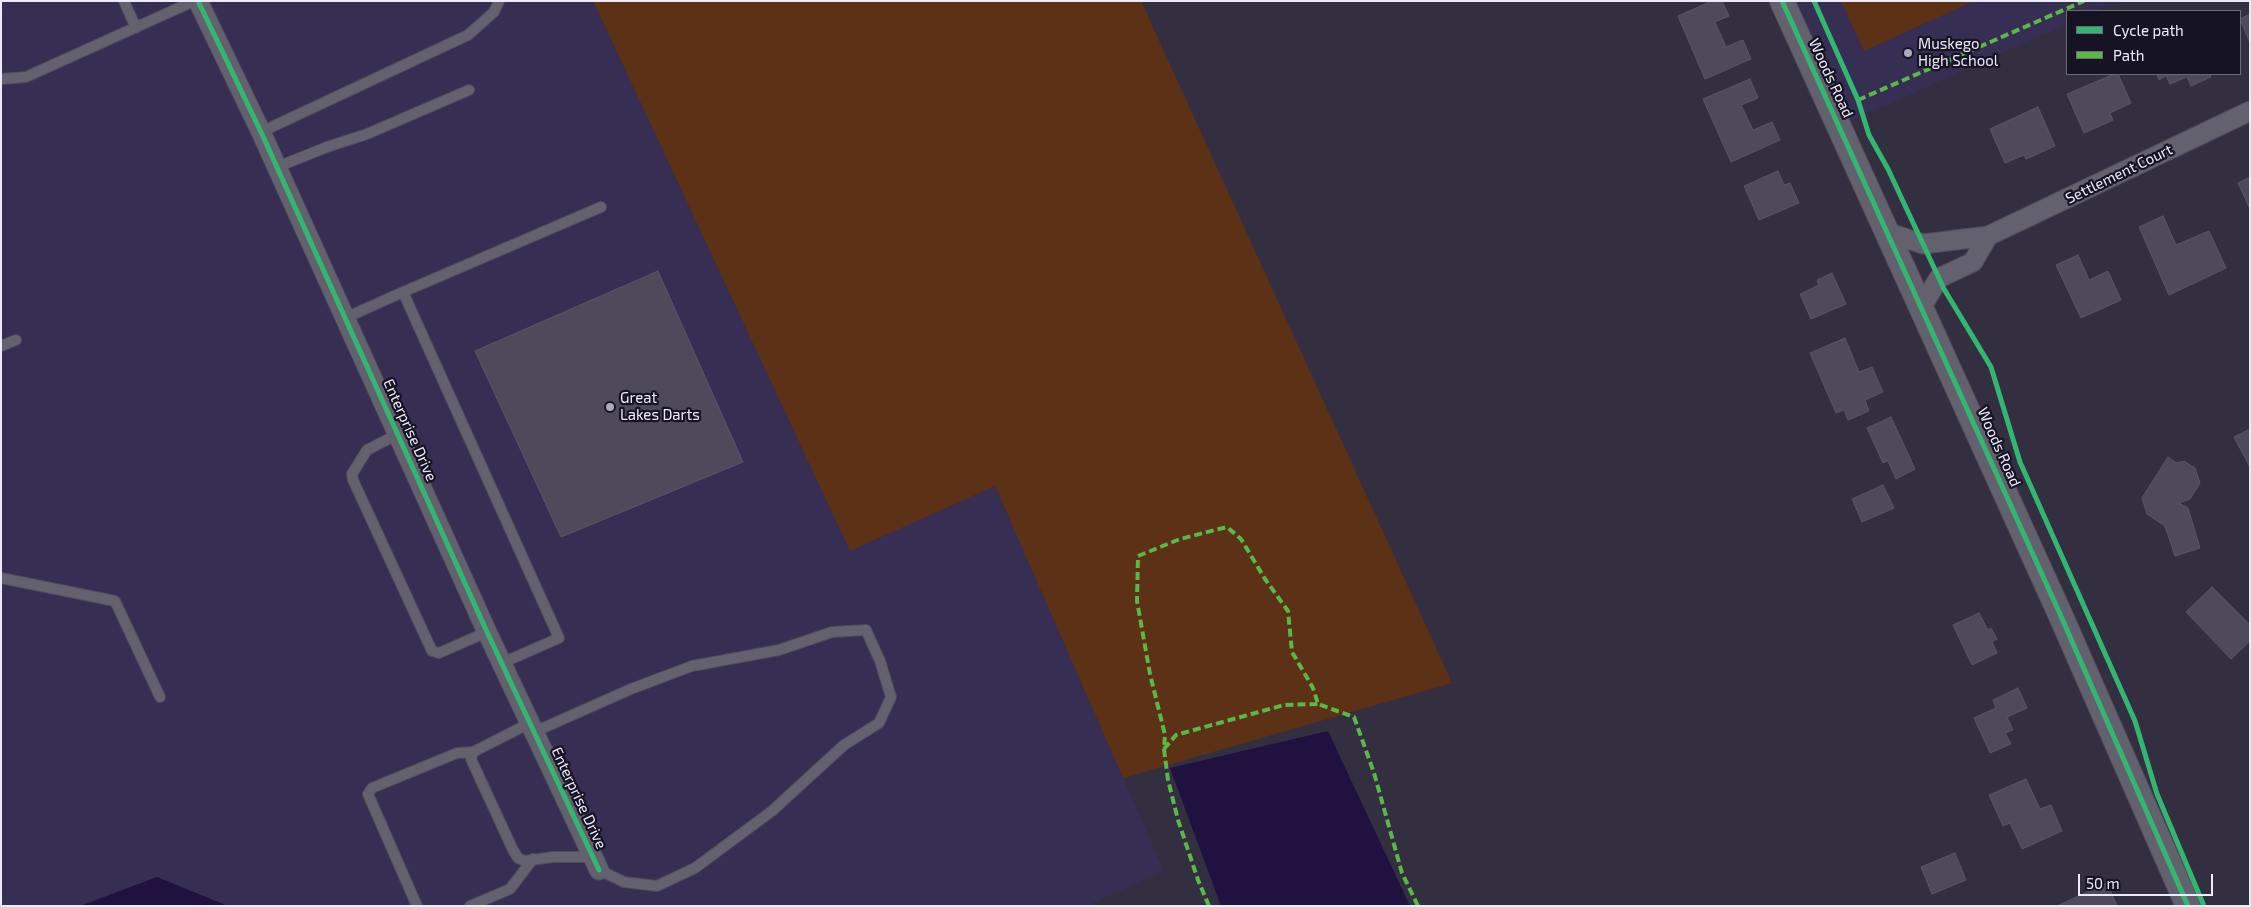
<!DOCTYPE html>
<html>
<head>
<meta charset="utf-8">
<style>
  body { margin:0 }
  #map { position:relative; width:2251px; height:907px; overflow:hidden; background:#332f41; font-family:"Exo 2",sans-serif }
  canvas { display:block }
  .frame { position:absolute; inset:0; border:2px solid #edeafc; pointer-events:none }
  .legend { position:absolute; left:2066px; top:10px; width:175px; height:65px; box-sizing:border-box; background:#161322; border:1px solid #6c6979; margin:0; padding:6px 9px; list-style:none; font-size:15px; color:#edeafc }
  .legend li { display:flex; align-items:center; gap:10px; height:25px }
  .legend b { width:25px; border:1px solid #6c6979 }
  .scale { position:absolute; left:2078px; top:874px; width:135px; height:22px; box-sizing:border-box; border:2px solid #edeafc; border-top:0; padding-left:6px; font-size:15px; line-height:18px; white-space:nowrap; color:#edeafc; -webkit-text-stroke:4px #161322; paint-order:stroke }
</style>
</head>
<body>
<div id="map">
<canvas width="2251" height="907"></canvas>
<div class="frame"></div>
<ul class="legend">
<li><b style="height:6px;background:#33b770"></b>Cycle path</li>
<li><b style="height:6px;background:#58b947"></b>Path</li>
</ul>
<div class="scale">50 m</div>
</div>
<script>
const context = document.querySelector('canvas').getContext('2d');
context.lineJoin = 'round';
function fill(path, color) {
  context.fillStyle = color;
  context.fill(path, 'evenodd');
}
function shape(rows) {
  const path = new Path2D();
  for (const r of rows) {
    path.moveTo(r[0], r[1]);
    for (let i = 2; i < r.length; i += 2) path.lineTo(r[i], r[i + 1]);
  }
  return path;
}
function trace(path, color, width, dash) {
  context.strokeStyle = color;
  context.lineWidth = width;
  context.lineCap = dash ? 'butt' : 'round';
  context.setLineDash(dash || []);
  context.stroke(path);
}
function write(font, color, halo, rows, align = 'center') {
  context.font = font + ' "Exo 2",sans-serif';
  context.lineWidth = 4.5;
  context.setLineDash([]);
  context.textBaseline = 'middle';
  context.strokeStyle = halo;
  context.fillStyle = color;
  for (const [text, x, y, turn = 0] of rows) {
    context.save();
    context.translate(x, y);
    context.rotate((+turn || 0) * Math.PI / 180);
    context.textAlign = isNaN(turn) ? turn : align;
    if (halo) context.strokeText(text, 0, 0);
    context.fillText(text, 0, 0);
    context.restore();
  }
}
const built = shape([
  [1,1,593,1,850,550,995,486,1164,871,1087,906,1,906],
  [1791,1,2119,1,2096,11,2067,11,2067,24,1845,124]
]);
const green = shape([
  [593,1,1141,1,1452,683,1123,778,995,486,850,551],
  [1841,1,1974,1,1864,51]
]);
const water = shape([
  [1328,731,1410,906,1221,906,1170,768],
  [157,877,228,906,80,906]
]);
const building = shape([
  [1712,1,1722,1,1729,16,1715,22,1726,47,1743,40,1751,59,1705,79,1678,16,1712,1],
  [2250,14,2250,43,2240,19,2250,14],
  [2114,74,2118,74,2131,103,2110,113,2113,120,2084,133,2067,94,2114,74],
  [2157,74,2210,74,2211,77,2191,86,2187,77,2170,84,2166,76,2159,80,2157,74],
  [1750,79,1758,98,1741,105,1753,130,1772,122,1780,140,1731,162,1703,99,1750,79],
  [2038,107,2055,146,2026,159,2024,155,2005,163,1990,129,2038,107],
  [1778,171,1784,185,1790,183,1799,203,1759,220,1744,186,1778,171],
  [2250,177,2250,209,2238,183,2250,177],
  [2163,216,2176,245,2209,231,2226,268,2169,295,2139,227,2163,216],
  [2078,255,2089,280,2108,271,2121,300,2081,318,2056,265,2078,255],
  [658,271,743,462,561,537,475,351,658,271],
  [1832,273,1846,304,1811,319,1800,294,1819,285,1817,280,1832,273],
  [1845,338,1859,372,1872,367,1883,392,1865,400,1869,411,1848,420,1844,410,1836,413,1810,353,1845,338],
  [1891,417,1915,469,1896,479,1888,461,1883,463,1867,428,1891,417],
  [2250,429,2250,467,2234,437,2250,429],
  [2168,457,2177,463,2184,461,2195,468,2200,483,2190,499,2179,503,2188,508,2200,548,2175,556,2165,526,2147,514,2142,498,2168,457],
  [1883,485,1894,508,1862,522,1852,499,1883,485],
  [2212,587,2250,625,2250,641,2231,659,2186,612,2212,587],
  [1979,613,1988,630,1991,628,1997,639,1992,642,1997,653,1972,665,1953,625,1979,613],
  [2018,688,2027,708,2007,717,2013,730,2005,733,2011,744,1990,753,1974,718,1996,708,1993,700,2018,688],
  [2026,779,2040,809,2051,805,2062,831,2022,849,2010,823,2003,826,1989,795,2026,779],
  [1955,853,1966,880,1932,894,1921,867,1955,853],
  [2107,883,2117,906,2057,906,2107,883]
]);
const service = shape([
  [124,1,136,28],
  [1,79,26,77,194,1],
  [261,132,468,35,494,12,499,1],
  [277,167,327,147,367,134,469,90],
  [403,292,601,207],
  [345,318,403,292,559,638,502,663],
  [1,346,16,340],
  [398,434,367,450,352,474,353,480,432,651,439,653,487,632],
  [1,578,115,601,160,697],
  [534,732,631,689,692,666,779,650,832,632,866,630,880,661,891,697,879,723,844,745,772,811,695,868,657,886,624,882,599,870],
  [473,752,471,759,513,850,518,858,525,861,553,857,593,857],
  [417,906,368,794,372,788,457,753,473,752,530,723],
  [470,906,510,889,533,859]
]);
const minor = shape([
  [198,1,261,132,487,632,599,870],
  [1886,232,1923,244,1988,236,2250,111],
  [1921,308,1939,278,1973,262,1988,236]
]);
const tertiary = shape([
  [1782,1,2060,614,2188,906]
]);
const quiet = shape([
  [1858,100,2084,1],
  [1164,749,1176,735,1284,705,1318,704],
  [1209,906,1198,880,1178,820,1168,780,1164,749,1165,735,1150,674,1137,601,1138,556,1180,539,1227,527,1241,539,1265,579,1288,611,1292,652,1313,688,1318,704,1354,717,1374,773,1402,873,1418,906]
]);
const cycleway = shape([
  [198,1,261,132,487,632,599,870],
  [1782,1,2060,614,2188,906],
  [1814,1,1858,100,1869,135,1888,169,1944,289,1991,367,2020,462,2135,721,2157,794,2204,906]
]);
const markers = [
  [1908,53,5,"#aca9bb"],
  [610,407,5,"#aca9bb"]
];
const poiNames = [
  ["Muskego",1918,44],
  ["High School",1918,61],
  ["Great",620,398],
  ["Lakes Darts",620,415]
];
const streetNames = [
  ["Woods Road",1831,78,65],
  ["Settlement Court",2119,174,-26],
  ["Enterprise Drive",410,430,66],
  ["Woods Road",1999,447,66],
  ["Enterprise Drive",579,798,65]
];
fill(built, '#362e53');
fill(green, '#5c3116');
fill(water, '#201141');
fill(building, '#4e4a5c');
trace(building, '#595665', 1);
trace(service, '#4e4b5a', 12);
trace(minor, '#4e4b5a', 21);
trace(tertiary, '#4e4b5a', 26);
trace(service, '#64616f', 10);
trace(minor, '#64616f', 19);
trace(tertiary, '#64616f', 24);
trace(quiet, '#58b947', 4, [8, 4]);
trace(cycleway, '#33b770', 5);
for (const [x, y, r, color] of markers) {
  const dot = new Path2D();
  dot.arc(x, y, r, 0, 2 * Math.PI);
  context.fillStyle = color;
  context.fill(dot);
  trace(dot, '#161322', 2);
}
write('15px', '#edeafc', '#161322', poiNames, 'left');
write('15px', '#edeafc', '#161322', streetNames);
</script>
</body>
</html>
